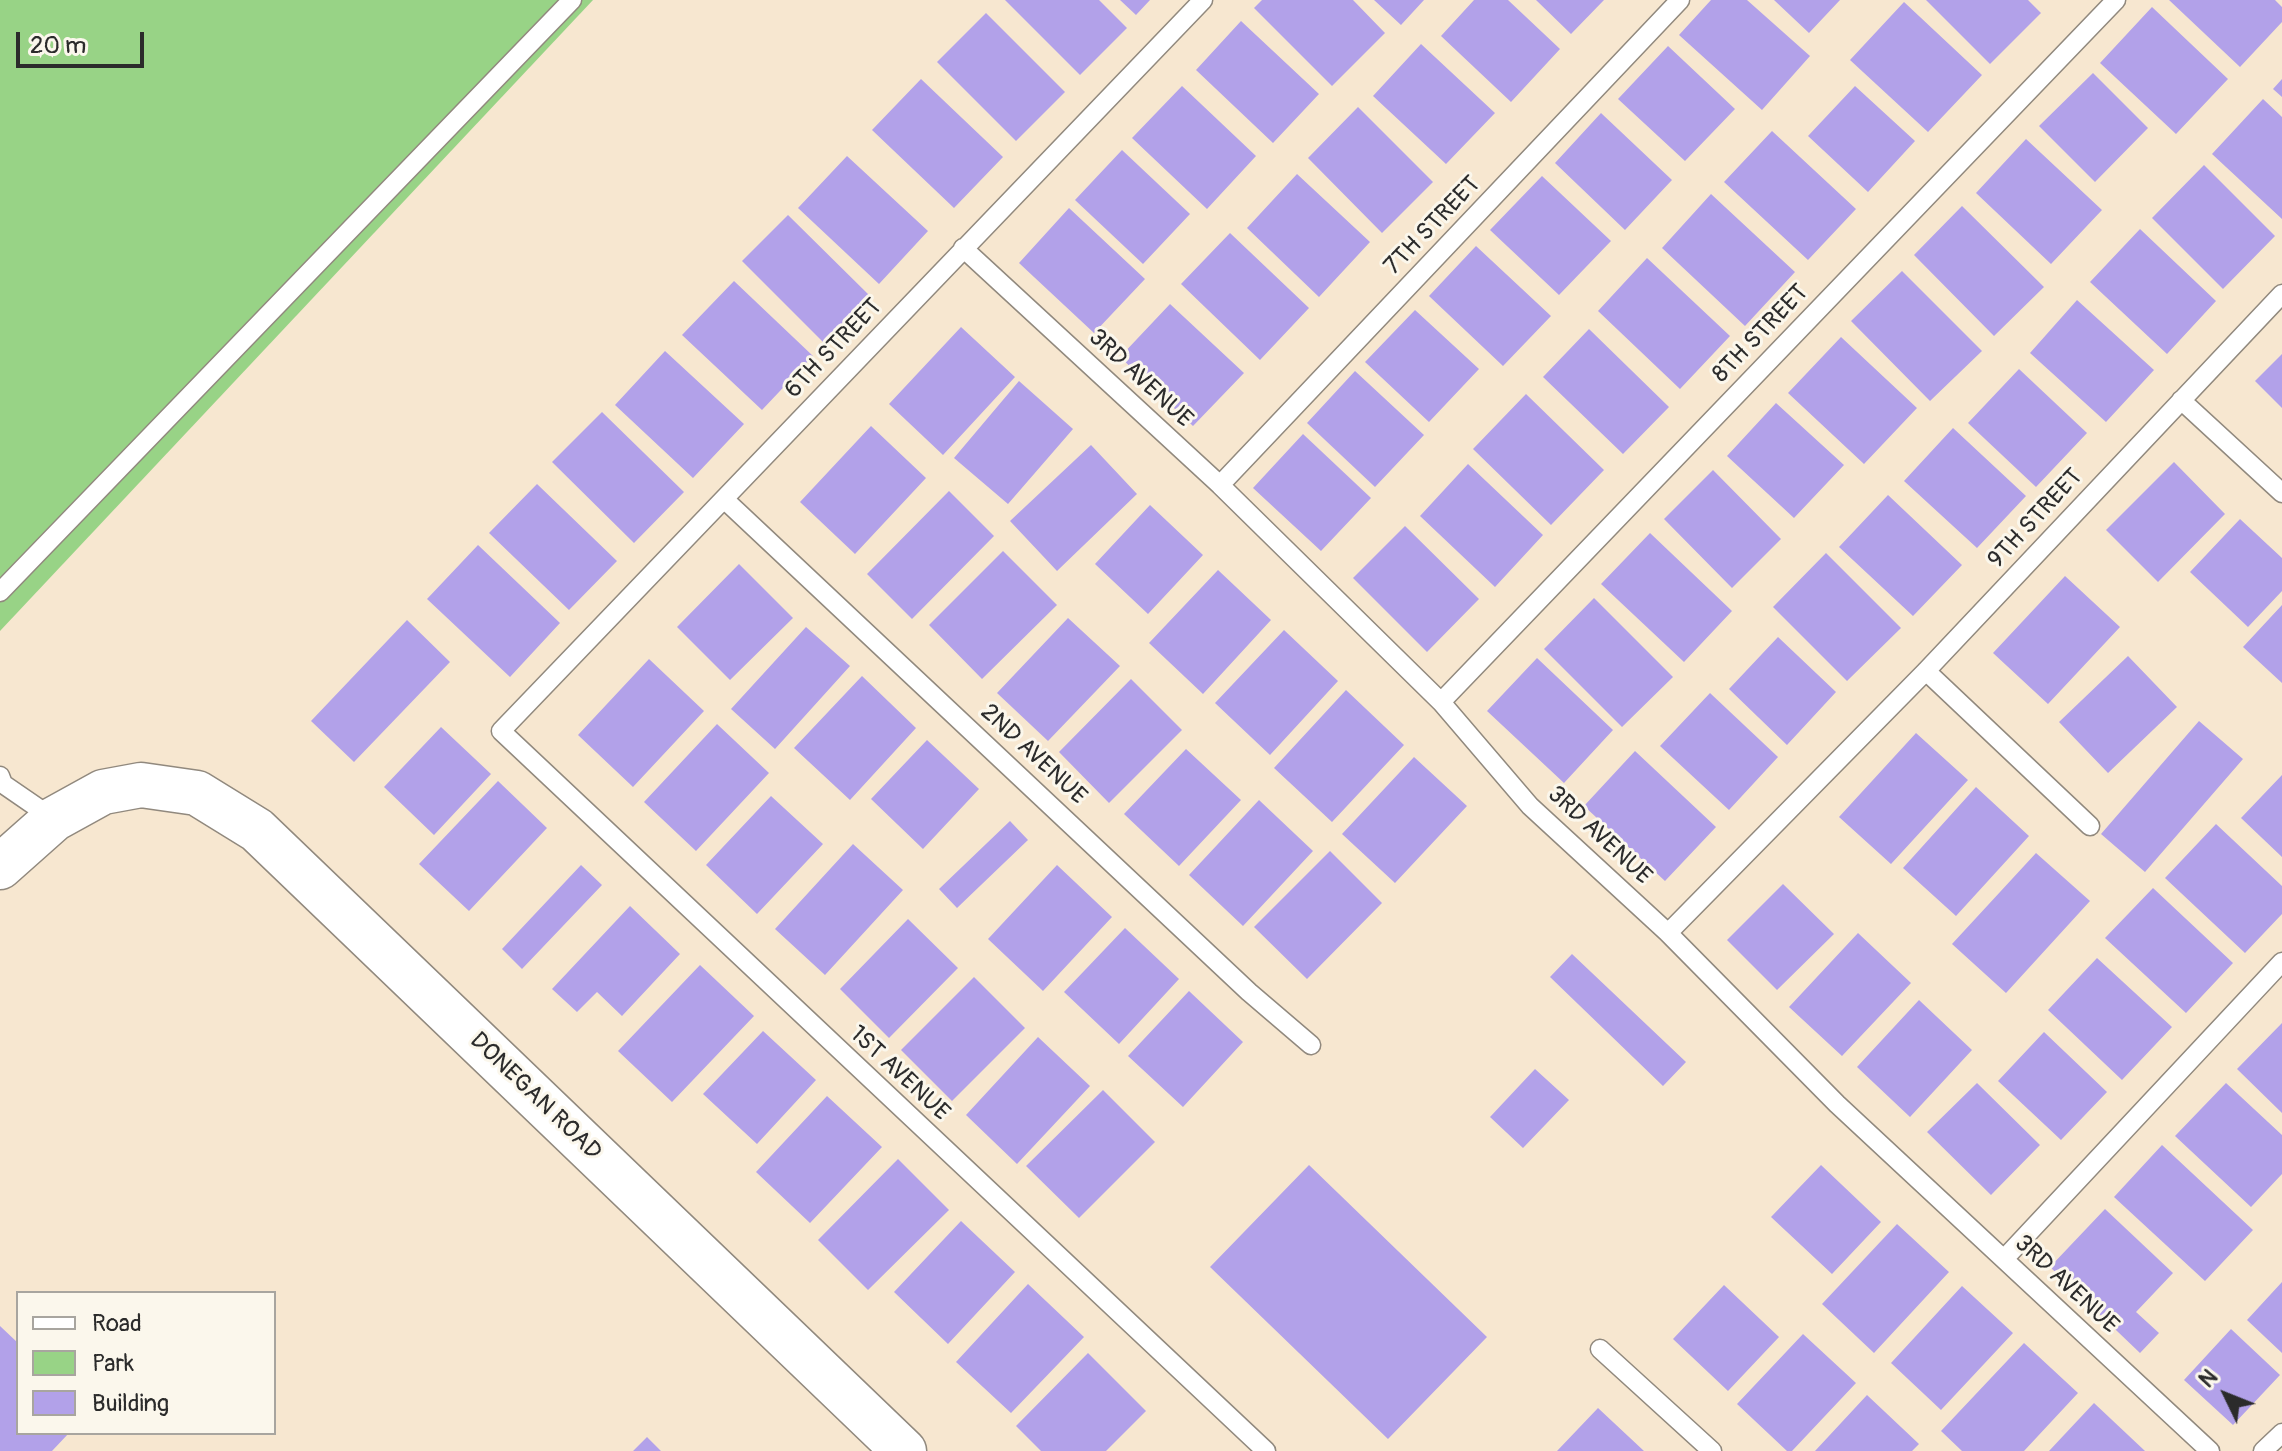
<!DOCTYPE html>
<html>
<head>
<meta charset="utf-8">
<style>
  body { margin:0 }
  #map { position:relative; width:2282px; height:1451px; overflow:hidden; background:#f7e7d0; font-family:Pangolin,sans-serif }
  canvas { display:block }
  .legend { position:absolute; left:16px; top:1291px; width:260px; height:144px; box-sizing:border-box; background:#fbf7ec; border:2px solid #a8a59f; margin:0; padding:10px 14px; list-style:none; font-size:24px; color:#2b2b2b }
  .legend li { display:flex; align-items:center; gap:16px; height:40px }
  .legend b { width:40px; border:2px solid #a8a59f }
  .north { position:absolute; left:2186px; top:1355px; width:80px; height:80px; -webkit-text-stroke:6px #fbf7ec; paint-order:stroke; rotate:313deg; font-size:22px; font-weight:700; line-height:32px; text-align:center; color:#2b2b2b }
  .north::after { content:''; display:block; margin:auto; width:28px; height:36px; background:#2b2b2b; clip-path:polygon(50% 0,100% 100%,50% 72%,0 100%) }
  .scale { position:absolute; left:16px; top:32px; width:128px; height:36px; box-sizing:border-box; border:4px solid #2b2b2b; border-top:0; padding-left:10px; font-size:24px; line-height:28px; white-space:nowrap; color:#2b2b2b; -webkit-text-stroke:6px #fbf7ec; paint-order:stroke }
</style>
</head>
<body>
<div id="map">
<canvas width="2282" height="1451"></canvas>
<ul class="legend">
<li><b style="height:10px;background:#fff"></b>Road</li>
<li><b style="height:22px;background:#98d386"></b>Park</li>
<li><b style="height:22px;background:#b2a1e9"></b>Building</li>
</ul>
<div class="north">N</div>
<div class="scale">20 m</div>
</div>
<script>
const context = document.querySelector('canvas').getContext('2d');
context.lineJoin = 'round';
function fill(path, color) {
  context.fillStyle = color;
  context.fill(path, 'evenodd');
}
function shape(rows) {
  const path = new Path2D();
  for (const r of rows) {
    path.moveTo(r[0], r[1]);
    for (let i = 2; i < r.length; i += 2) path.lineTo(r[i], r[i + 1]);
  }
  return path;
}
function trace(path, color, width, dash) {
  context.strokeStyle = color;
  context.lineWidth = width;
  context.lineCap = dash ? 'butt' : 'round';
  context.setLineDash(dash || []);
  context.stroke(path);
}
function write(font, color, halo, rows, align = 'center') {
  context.font = font + ' Pangolin,sans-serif';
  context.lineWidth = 6;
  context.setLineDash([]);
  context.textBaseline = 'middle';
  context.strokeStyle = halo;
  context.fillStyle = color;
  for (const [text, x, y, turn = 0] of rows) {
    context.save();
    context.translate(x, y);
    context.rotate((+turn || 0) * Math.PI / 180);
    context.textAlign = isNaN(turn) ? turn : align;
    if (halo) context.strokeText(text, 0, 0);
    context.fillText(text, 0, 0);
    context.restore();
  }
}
const green = shape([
  [0,0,593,0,0,631]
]);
const building = shape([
  [1005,0,1099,0,1127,28,1080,75],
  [1120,0,1150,0,1136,15],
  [1262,0,1353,0,1385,33,1332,86,1254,8],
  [1374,0,1424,0,1401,25],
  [1474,0,1508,0,1560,49,1511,102,1441,36],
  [1536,0,1604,0,1571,34],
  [1711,0,1747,0,1810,56,1762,110,1679,35],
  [1774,0,1840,0,1809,33],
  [1926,0,2028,0,2041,13,1990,64],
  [2169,0,2275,0,2282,7,2282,22,2240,67],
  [1904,2,1982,75,1928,132,1850,60],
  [2152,7,2228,79,2176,134,2100,63],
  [986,13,1065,92,1016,141,937,62],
  [1241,21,1319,94,1273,143,1196,70],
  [1421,44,1495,113,1446,164,1373,96],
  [1668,46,1735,109,1685,161,1618,99],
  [2093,73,2148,128,2095,182,2039,126],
  [921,79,1003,157,954,208,872,130],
  [2282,79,2282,97,2273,89],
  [1182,86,1256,156,1207,209,1132,138],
  [1855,86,1915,141,1868,192,1808,136],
  [2263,99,2282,117,2282,219,2212,154],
  [1358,107,1433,182,1382,233,1308,158],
  [1601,113,1672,180,1625,230,1555,163],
  [1772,131,1856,209,1808,260,1724,182],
  [2026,139,2102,210,2051,264,1976,193],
  [1122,150,1190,214,1143,264,1075,200],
  [847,156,928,231,879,284,798,208],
  [2204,165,2275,236,2223,289,2152,218],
  [1297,174,1370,242,1319,297,1247,228],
  [1542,176,1611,241,1559,295,1490,230],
  [1711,194,1795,272,1745,326,1662,248],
  [1962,206,2044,287,1994,336,1914,255],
  [1069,208,1145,279,1094,333,1019,263],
  [788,215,870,296,824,343,742,261],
  [2140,229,2216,301,2167,354,2090,282],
  [1230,233,1309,308,1260,360,1181,284],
  [1476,246,1551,316,1503,366,1429,296],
  [1647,258,1730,336,1680,389,1598,311],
  [1902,271,1982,351,1930,401,1851,321],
  [734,281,813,356,762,410,682,335],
  [2077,300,2154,370,2106,422,2030,353],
  [1170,304,1244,373,1193,426,1120,357],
  [1415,310,1479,369,1429,422,1365,362],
  [961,327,1015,377,943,455,889,404],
  [1589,329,1669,407,1623,454,1543,377],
  [1841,337,1917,408,1864,464,1788,393],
  [665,351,744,424,693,478,615,405],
  [2282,354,2282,408,2255,381],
  [2019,369,2087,433,2036,487,1968,423],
  [1355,371,1424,435,1375,487,1307,423],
  [1019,381,1073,429,1008,504,954,458],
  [1526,394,1604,470,1551,525,1473,449],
  [1776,403,1844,465,1794,518,1727,456],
  [602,412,684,492,634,543,552,462],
  [871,426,926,478,855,554,800,502],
  [1953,428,2026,496,1977,548,1904,481],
  [1303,434,1371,498,1321,551,1253,488],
  [1091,445,1137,494,1057,571,1010,521],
  [2174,462,2225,514,2158,582,2106,530],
  [1468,464,1543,535,1495,587,1420,516],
  [1713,470,1781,539,1732,588,1664,519],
  [537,484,617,561,569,610,489,533],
  [949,491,994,536,912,619,867,574],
  [1888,495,1962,565,1913,616,1839,547],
  [1150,505,1203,555,1148,614,1095,564],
  [2240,519,2282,558,2282,591,2248,627,2190,572],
  [1405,526,1479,599,1427,652,1353,578],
  [1650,533,1732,611,1684,662,1601,584],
  [478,545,560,623,510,677,427,599],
  [1003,551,1057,605,982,679,929,625],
  [1826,553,1901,628,1847,681,1773,607],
  [739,564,793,618,730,680,677,627],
  [1218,570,1271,620,1203,694,1149,643],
  [2065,576,2120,627,2048,704,1993,653],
  [1594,598,1673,677,1622,727,1544,649],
  [2282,605,2282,683,2243,647],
  [1068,618,1120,666,1048,741,997,693],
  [407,620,450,662,354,762,311,721],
  [806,627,850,666,775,749,731,709],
  [1284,630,1338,681,1270,755,1215,703],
  [1778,637,1836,692,1787,745,1729,689],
  [2128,656,2177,707,2108,773,2059,722],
  [1537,658,1613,730,1564,783,1487,711],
  [649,659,704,711,633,787,578,735],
  [862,676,916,728,850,800,794,748],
  [1131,679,1182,730,1109,803,1059,752],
  [1346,690,1404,745,1332,822,1274,768],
  [1710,693,1778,757,1729,810,1660,746],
  [2199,721,2243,759,2145,872,2101,834],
  [717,724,769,773,696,851,644,802],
  [441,727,491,774,434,835,384,787],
  [1916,733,1968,780,1891,864,1839,817],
  [927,740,979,789,923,849,871,799],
  [1186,749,1241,800,1179,866,1124,814],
  [1635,751,1716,827,1665,881,1584,806],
  [1414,757,1467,806,1395,883,1342,834],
  [2282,775,2282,857,2241,818],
  [498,781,547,828,469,911,419,864],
  [1976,787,2029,836,1956,916,1903,868],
  [771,796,823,844,757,914,706,865],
  [1259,800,1313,851,1243,926,1189,875],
  [1010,821,1028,840,957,908,939,889],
  [2216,824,2282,886,2282,914,2245,953,2165,878],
  [853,844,903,890,825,975,775,929],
  [1330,851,1382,903,1307,979,1254,927],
  [2036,853,2090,901,2006,993,1952,944],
  [581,865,602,885,522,969,502,949],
  [1057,865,1112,917,1043,991,988,939],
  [1783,884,1834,934,1777,990,1727,940],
  [2153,888,2233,963,2186,1013,2105,938],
  [630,906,680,954,622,1016,597,992,577,1012,552,989],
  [908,919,958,968,889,1038,840,989],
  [1125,928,1179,979,1119,1044,1064,992],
  [1858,933,1911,983,1842,1056,1789,1007],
  [1572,954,1686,1062,1663,1086,1550,977],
  [2097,958,2172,1027,2122,1080,2048,1010],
  [700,965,754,1016,672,1102,618,1051],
  [974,977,1025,1028,952,1101,901,1050],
  [1189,991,1243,1042,1183,1107,1128,1056],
  [1919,1000,1972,1050,1910,1117,1857,1067],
  [2282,1023,2282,1113,2237,1069],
  [763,1031,816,1080,757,1144,703,1094],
  [2044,1032,2107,1092,2061,1140,1998,1081],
  [1038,1037,1090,1086,1017,1164,966,1115],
  [1535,1069,1569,1100,1523,1148,1490,1117],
  [1977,1083,2040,1145,1991,1195,1927,1132],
  [2226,1083,2282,1135,2282,1174,2251,1207,2175,1136],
  [1103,1090,1155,1142,1079,1218,1026,1166],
  [827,1096,882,1147,810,1223,756,1172],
  [2162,1145,2253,1230,2205,1281,2114,1197],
  [898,1159,949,1210,868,1290,818,1240],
  [1309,1165,1487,1337,1388,1439,1210,1267],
  [1821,1165,1881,1222,1832,1274,1771,1217],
  [2105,1209,2173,1273,2136,1312,2159,1333,2140,1353,2050,1267],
  [961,1221,1015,1272,948,1344,894,1292],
  [1897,1224,1949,1272,1874,1353,1822,1304],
  [2282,1282,2282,1353,2247,1320],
  [1028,1284,1084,1337,1011,1413,956,1362],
  [1724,1285,1779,1337,1728,1391,1673,1339],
  [1962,1286,2013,1333,1941,1410,1891,1363],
  [0,1326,18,1343,18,1433,69,1433,52,1451,0,1451],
  [2231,1329,2280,1375,2233,1425,2184,1380],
  [1803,1334,1856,1383,1792,1451,1787,1451,1737,1404],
  [2024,1343,2078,1393,2024,1451,1962,1451,1941,1431],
  [1088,1353,1146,1411,1106,1451,1041,1451,1016,1426],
  [1867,1395,1919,1444,1912,1451,1815,1451],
  [2094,1403,2145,1451,2049,1451],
  [1598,1408,1644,1451,1557,1451],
  [647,1437,661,1451,633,1451]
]);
const service = shape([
  [1203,0,501,731,1266,1451],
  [963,248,1220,485,1441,702,1530,806,1668,933,1837,1104,2210,1451],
  [2181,400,2282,493],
  [1220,485,1680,0],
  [724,499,1249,992,1311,1045],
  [0,592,572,0],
  [1926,671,2090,826],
  [1441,702,2116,0],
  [0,776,3,784,54,819],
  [1668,933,1926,671,2282,294],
  [2004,1259,2282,962],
  [1600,1349,1712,1451],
  [2263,1451,2282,1433]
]);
const tertiary = shape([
  [0,867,54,819,103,792,141,785,197,793,257,830,904,1451]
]);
const streetNames = [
  ["7TH STREET",1433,226,-46],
  ["8TH STREET",1761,334,-46],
  ["6TH STREET",834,349,-46],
  ["3RD AVENUE",1140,379,43],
  ["9TH STREET",2036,519,-47],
  ["2ND AVENUE",1033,755,43],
  ["3RD AVENUE",1599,836,43],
  ["1ST AVENUE",899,1074,43],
  ["DONEGAN ROAD",535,1097,44],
  ["3RD AVENUE",2066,1285,43]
];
fill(green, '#98d386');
fill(building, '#b2a1e9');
trace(service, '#91897e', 21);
trace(tertiary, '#91897e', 47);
trace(service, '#fff', 18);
trace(tertiary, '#fff', 44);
write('24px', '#2b2b2b', '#fbf7ec', streetNames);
</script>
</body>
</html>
